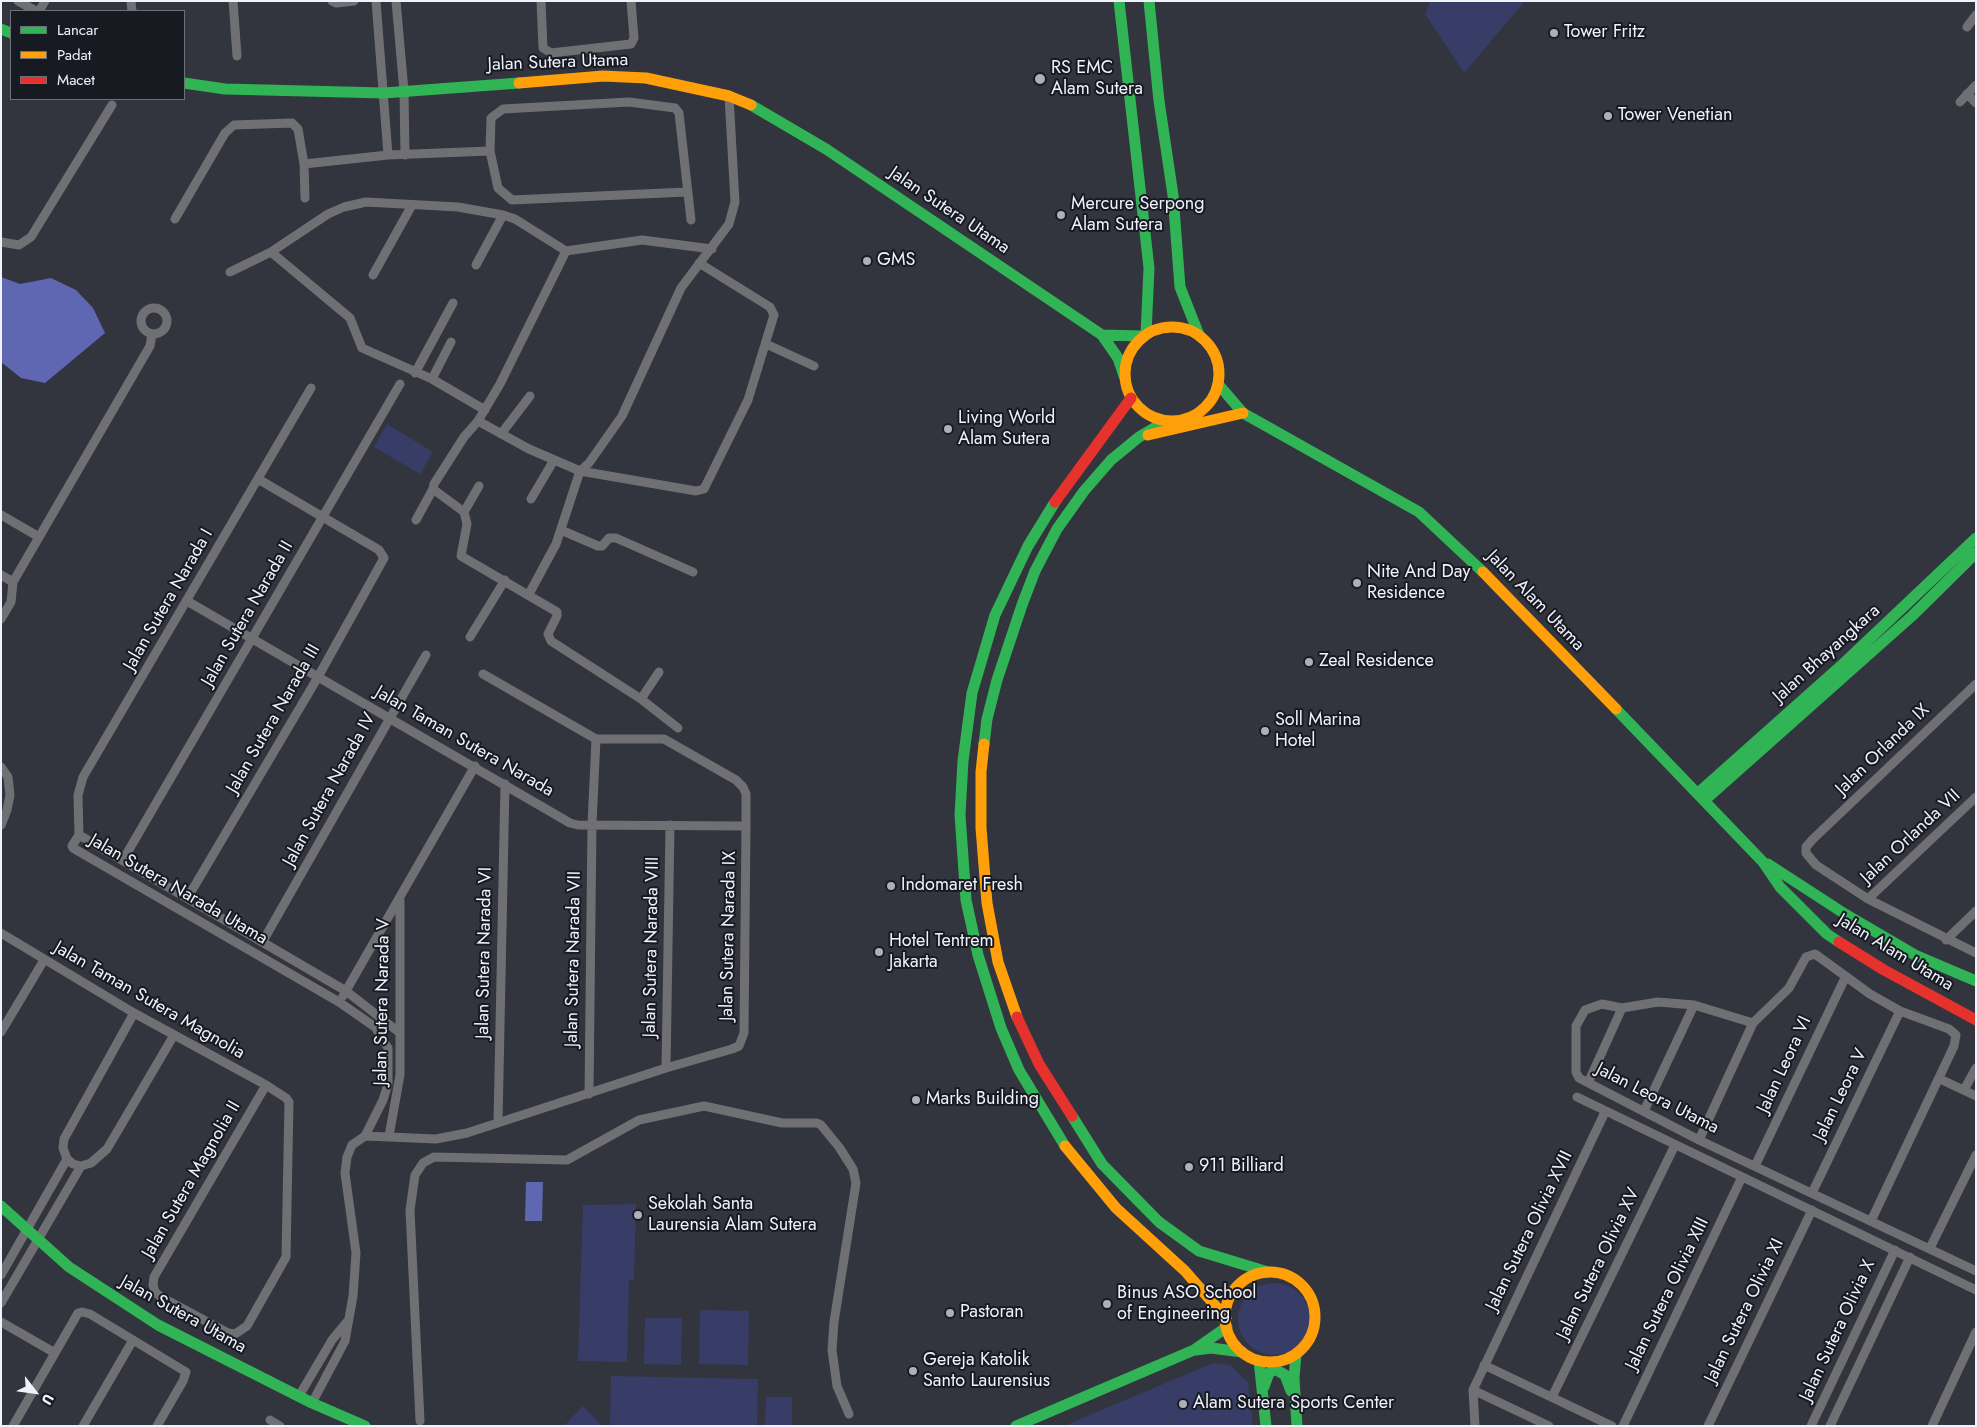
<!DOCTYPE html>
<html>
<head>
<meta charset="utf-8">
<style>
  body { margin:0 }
  #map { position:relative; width:1977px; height:1427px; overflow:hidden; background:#32343e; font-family:Jost,sans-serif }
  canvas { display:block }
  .frame { position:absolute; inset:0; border:2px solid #eff1fd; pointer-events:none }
  .legend { position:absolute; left:10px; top:10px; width:175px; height:90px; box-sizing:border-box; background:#181a21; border:1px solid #6e7079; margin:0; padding:6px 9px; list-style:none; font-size:15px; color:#eff1fd }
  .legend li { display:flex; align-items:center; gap:10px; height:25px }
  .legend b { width:25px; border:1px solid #6e7079 }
  .north { position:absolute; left:10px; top:1367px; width:50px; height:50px; -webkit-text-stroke:4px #181a21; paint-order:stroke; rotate:120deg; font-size:14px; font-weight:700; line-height:20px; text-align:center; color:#eff1fd }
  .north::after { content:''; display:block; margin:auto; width:18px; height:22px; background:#eff1fd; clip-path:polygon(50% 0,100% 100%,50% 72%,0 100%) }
</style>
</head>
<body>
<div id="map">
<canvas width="1977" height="1427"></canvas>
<div class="frame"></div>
<ul class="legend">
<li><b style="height:6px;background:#30b455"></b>Lancar</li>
<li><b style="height:6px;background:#ff9f0a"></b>Padat</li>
<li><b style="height:6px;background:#e5322d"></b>Macet</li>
</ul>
<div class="north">U</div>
</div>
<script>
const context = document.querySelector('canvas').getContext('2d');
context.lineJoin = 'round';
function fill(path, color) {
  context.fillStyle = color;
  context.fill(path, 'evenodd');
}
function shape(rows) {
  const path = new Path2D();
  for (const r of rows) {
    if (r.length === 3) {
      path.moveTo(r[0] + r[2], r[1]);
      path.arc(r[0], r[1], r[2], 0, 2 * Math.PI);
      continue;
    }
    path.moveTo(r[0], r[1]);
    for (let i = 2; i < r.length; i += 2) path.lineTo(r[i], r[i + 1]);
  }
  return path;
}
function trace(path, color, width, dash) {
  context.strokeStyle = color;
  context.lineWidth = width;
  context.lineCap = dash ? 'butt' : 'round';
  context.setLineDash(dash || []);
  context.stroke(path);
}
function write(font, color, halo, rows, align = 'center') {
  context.font = font + ' Jost,sans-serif';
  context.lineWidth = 4;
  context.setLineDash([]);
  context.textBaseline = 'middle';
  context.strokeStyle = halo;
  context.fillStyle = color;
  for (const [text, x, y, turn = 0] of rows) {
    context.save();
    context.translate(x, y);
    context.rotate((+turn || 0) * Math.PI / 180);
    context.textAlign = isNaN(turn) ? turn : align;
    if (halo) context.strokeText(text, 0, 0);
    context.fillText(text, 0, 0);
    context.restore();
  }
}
const green = shape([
  [1430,1,1525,1,1464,73,1425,14],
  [387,424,433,452,420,474,374,447],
  [636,1204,634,1280,629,1280,627,1362,578,1361,583,1205],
  [1274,1319,36],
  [700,1310,749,1311,748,1365,699,1364],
  [645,1318,682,1318,681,1365,644,1364],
  [1213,1363,1230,1365,1248,1382,1253,1426,1064,1426],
  [611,1376,758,1379,757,1426,610,1426],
  [766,1397,792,1397,792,1426,765,1426],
  [583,1406,600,1424,598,1426,564,1426]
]);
const water = shape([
  [1,277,20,284,51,278,76,290,93,308,105,333,45,383,21,378,1,362],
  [526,1182,543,1182,542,1221,525,1221]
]);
const street = shape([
  [18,1,36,11],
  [131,1,132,11],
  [233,1,237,56],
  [332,1,336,3,354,1],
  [376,1,388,155],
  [396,1,404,91,405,155],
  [541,1,543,48,551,53,631,44,634,38,631,1],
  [39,11,45,1],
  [1967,27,1976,15],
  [1967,94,1976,103],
  [1960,102,1976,85],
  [304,164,388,155,490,151],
  [686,192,512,200,498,188,490,151,491,118,503,109,629,102,675,108,679,113,691,220],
  [175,219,225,133,234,125,292,123,298,129,304,164,305,198],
  [1,242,19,245,31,237,112,105],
  [271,252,350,318,362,348,432,379,485,410],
  [476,265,503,215,515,219,566,251],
  [230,272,271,252,328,214,344,207,366,202,458,207,503,215],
  [373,275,412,205],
  [154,321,13],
  [766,344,814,366],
  [415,373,453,303],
  [432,379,451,342],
  [478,421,529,449,580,471,589,463,622,416,681,288,729,224,735,202,729,96],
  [501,434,530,396],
  [531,499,554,460],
  [464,512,479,486],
  [1,515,39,537],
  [416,520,433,489],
  [561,530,598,546,602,546,609,538,616,538,693,572],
  [1,575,13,582],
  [529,594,556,544,580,471,696,491,704,489,748,400,774,315,770,307,699,263],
  [187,601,570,823,578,825,746,826],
  [1,619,11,602,13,582,150,346,152,334],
  [470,637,505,580],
  [1976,684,1812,840,1806,847,1806,853,1816,865,1868,899,1976,953],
  [641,699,659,672],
  [678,728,641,699,551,641,548,634,557,616,557,612,461,556,467,524,464,512,433,489,434,484,464,437,478,421,500,384,566,251,642,240,712,249],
  [1,767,8,777,10,795,7,810,1,825],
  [79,835,78,795,83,777,311,388],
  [123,860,400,384],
  [188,897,318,677,384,558,379,550,258,479],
  [1868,899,1976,797],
  [1,933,134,1013,266,1085,286,1098,289,1102,286,1257,247,1326,235,1334,228,1333,161,1297,155,1292,153,1285,154,1277,266,1085],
  [1946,940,1976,911],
  [263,941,426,655],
  [343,996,475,766],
  [134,1013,64,1139,63,1148,67,1159,73,1164,81,1166,91,1163,107,1149,174,1035],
  [1,1032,44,960],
  [666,1068,670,825],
  [1940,1079,1976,1096],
  [1588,1083,1622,1008],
  [1964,1090,1976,1068],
  [589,1094,592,824,596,739],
  [1577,1097,1976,1290],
  [1644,1111,1694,1005],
  [498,1123,505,784],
  [365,1136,383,1100,388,1084,388,1048,375,1027,339,1002,73,848,72,846,79,835,346,991,400,1033],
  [389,1136,400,1075,400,900],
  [1699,1140,1753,1023],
  [1755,1166,1845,978],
  [1812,1193,1900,1011],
  [1871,1221,1954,1046,1956,1035,1949,1029,1900,1011,1870,994,1815,954,1806,957,1789,988,1753,1023,1694,1005,1658,1002,1622,1008,1602,1004,1585,1010,1576,1026,1576,1072,1579,1078,1699,1140,1976,1271],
  [1930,1248,1976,1155],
  [1,1275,67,1159],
  [1,1303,81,1166],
  [1,1322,55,1353],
  [1484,1365,1612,1426],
  [1473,1390,1549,1426],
  [299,1396,332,1340,347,1322],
  [1552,1397,1675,1145],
  [312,1403,345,1341,353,1296,356,1253,345,1173,347,1157,352,1145,365,1136,436,1139,467,1133,666,1068,732,1049,739,1046,744,1033,746,826,746,794,743,787,736,780,664,739,596,739,483,674],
  [270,1420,280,1426],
  [420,1421,410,1210,415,1175,423,1163,434,1157,567,1160,639,1120,704,1106,782,1123,817,1123,821,1125,839,1147,853,1169,856,1183,834,1322,832,1350,837,1386,849,1414],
  [13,1426,78,1313,82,1312,90,1314,186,1372,183,1381,157,1426],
  [83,1426,133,1340],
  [1475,1426,1473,1390,1605,1112],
  [1623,1426,1742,1177],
  [1708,1426,1812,1210],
  [1811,1426,1895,1250],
  [1830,1426,1910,1257],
  [1932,1426,1976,1332]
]);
const fast = shape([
  [1119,1,1149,268,1146,334],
  [1149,1,1159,101,1173,195,1180,287,1199,335],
  [1,29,11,33],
  [184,83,225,89,384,93,519,83],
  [751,105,826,149,1102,335,1118,358,1124,376],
  [1102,335,1143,336],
  [1218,384,1243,413,1419,512,1483,572],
  [1055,502,1028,546,995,615,972,693,963,761,960,815,966,900,978,955,1001,1028,1019,1070,1065,1146],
  [1616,709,1763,862,1780,887,1827,934,1839,942],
  [984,744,987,719,997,680,1022,605,1035,571,1057,529,1084,491,1111,460,1139,437,1166,421],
  [1698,793,1844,663,1976,538],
  [1705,800,1912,616,1976,553],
  [1768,864,1845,914,1915,955,1976,981],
  [1072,1116,1102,1164,1159,1222,1199,1251,1268,1272],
  [1,1206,69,1267,158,1325,312,1403,365,1426],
  [1196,1350,1211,1348,1242,1352],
  [1296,1354,1294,1378,1297,1426],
  [1259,1361,1266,1426],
  [1264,1387,1269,1373,1275,1369,1285,1375,1291,1391],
  [1016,1426,1194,1350,1227,1327]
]);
const slow = shape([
  [519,83,603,76,646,78,729,96,751,105],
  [1172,374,47],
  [1148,435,1243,413],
  [1483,572,1616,709],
  [984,744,981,772,981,828,987,903,998,962,1017,1017],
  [1065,1146,1116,1208,1185,1271,1226,1318],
  [1270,1317,45]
]);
const jam = shape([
  [1055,502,1131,398],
  [1839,942,1884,970,1976,1020],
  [1017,1017,1039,1064,1072,1116]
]);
const markers = [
  [1554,33,5,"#adafba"],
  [1040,79,6,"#adafba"],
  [1608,116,5,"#adafba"],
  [1061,215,5,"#adafba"],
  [867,261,5,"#adafba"],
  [948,429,5,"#adafba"],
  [1357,583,5,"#adafba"],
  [1309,662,5,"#adafba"],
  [1265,731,5,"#adafba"],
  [891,886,5,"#adafba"],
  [879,952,5,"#adafba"],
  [916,1100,5,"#adafba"],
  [1189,1167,5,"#adafba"],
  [638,1215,5,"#adafba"],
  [1107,1304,5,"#adafba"],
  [950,1313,5,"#adafba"],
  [913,1371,5,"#adafba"],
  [1183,1404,5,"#adafba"]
];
const poiNames = [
  ["Tower Fritz",1564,33],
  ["RS EMC",1051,69],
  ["Alam Sutera",1051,90],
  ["Tower Venetian",1618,116],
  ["Mercure Serpong",1071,205],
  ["Alam Sutera",1071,226],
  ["GMS",877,261],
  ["Living World",958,419],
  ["Alam Sutera",958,440],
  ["Nite And Day",1367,573],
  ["Residence",1367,594],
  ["Zeal Residence",1319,662],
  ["Soll Marina",1275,721],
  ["Hotel",1275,742],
  ["Indomaret Fresh",901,886],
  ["Hotel Tentrem",889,942],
  ["Jakarta",889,963],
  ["Marks Building",926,1100],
  ["911 Billiard",1199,1167],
  ["Sekolah Santa",648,1205],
  ["Laurensia Alam Sutera",648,1226],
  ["Binus ASO School",1117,1294],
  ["of Engineering",1117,1315],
  ["Pastoran",960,1313],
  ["Gereja Katolik",923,1361],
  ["Santo Laurensius",923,1382],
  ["Alam Sutera Sports Center",1193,1404]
];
const streetNames = [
  ["Jalan Sutera Utama",558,63,-2],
  ["Jalan Sutera Utama",949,211,34],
  ["Jalan Sutera Narada I",169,600,-60],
  ["Jalan Alam Utama",1535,601,46],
  ["Jalan Sutera Narada II",248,614,-60],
  ["Jalan Bhayangkara",1827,654,-42],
  ["Jalan Sutera Narada III",274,719,-60],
  ["Jalan Taman Sutera Narada",464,742,30],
  ["Jalan Orlanda IX",1883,750,-44],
  ["Jalan Sutera Narada IV",330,790,-61],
  ["Jalan Orlanda VII",1911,837,-43],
  ["Jalan Sutera Narada Utama",178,890,30],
  ["Jalan Sutera Narada IX",729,936,-89],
  ["Jalan Sutera Narada VIII",652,947,-89],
  ["Jalan Sutera Narada VI",485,953,-89],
  ["Jalan Alam Utama",1895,953,31],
  ["Jalan Sutera Narada VII",574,959,-89],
  ["Jalan Taman Sutera Magnolia",149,1001,30],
  ["Jalan Sutera Narada V",383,1002,-89],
  ["Jalan Leora VI",1785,1065,-65],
  ["Jalan Leora V",1841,1095,-64],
  ["Jalan Leora Utama",1657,1099,27],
  ["Jalan Sutera Magnolia II",192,1180,-60],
  ["Jalan Sutera Olivia XVII",1530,1231,-64],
  ["Jalan Sutera Olivia XV",1599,1264,-64],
  ["Jalan Sutera Olivia XIII",1668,1294,-64],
  ["Jalan Sutera Olivia XI",1745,1311,-64],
  ["Jalan Sutera Utama",183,1315,29],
  ["Jalan Sutera Olivia X",1838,1331,-65]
];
fill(green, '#383d68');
fill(water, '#6067b2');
trace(street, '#707074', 9);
trace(fast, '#30b455', 11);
trace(slow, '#ff9f0a', 11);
trace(jam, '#e5322d', 11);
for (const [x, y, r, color] of markers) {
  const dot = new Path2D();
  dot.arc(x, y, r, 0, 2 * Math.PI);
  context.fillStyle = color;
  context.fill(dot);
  trace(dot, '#181a21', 2);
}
write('18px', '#eff1fd', '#181a21', poiNames, 'left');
write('18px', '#eff1fd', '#181a21', streetNames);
</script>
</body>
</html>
